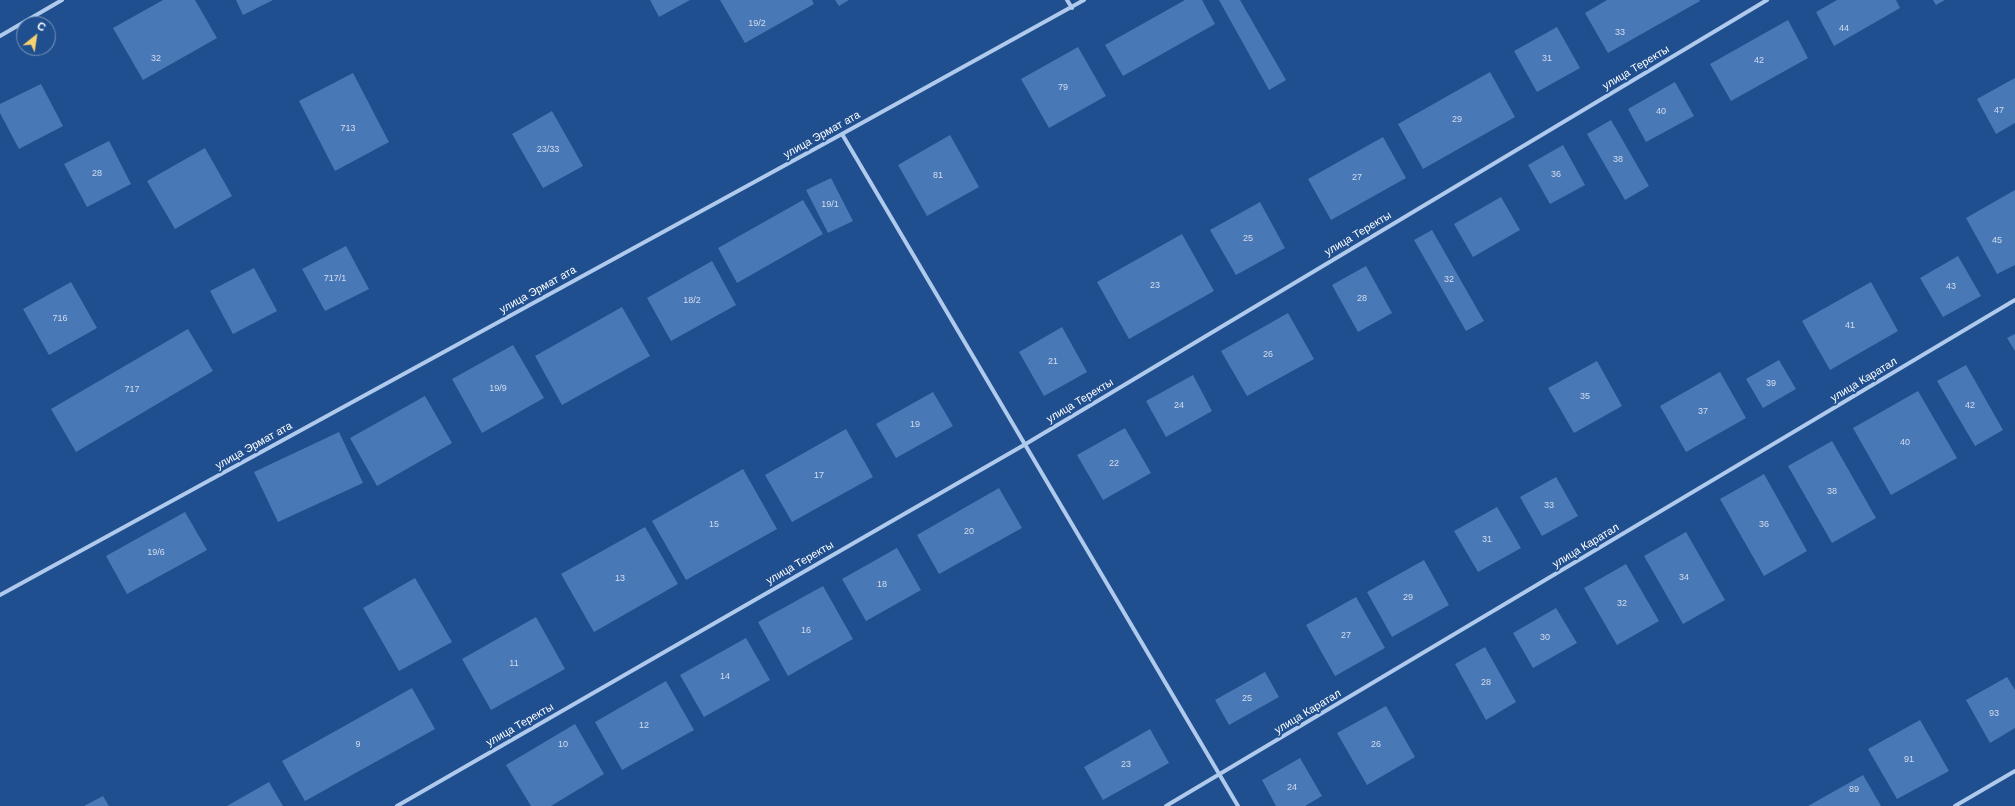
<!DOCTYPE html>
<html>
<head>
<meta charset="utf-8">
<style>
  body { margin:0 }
  #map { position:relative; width:2015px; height:806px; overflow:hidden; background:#204f8f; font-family:Helvetica,sans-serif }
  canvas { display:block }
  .north { position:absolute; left:16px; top:16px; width:40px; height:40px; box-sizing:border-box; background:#204f8f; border:1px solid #7995bc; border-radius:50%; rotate:30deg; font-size:11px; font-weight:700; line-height:16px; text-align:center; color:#fff }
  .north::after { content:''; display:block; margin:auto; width:14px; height:18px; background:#fad370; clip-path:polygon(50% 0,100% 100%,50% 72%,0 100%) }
</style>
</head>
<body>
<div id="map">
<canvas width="2015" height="806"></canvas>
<div class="north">С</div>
</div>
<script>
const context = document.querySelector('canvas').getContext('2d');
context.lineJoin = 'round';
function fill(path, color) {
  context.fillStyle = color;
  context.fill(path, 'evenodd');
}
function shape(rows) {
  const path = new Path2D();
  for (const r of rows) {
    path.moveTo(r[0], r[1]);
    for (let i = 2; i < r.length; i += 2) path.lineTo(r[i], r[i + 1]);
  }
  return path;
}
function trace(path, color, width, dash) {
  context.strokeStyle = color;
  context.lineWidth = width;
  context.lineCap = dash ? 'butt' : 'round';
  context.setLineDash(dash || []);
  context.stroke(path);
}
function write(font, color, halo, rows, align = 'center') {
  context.font = font + ' Helvetica,sans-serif';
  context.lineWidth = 4;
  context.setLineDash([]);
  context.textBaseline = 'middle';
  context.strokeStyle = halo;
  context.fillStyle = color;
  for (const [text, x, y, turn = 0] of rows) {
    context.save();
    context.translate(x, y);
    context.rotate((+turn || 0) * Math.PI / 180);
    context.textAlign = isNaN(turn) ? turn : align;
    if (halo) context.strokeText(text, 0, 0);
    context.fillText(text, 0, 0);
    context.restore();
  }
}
const building = shape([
  [163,0,195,0,217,38,143,80,113,28],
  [236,0,273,0,243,15],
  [650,0,690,0,659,17],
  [720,0,812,0,814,4,745,43],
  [835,0,849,0,839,6],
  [1185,0,1202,0,1215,24,1123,76,1105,45],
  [1219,0,1240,0,1286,80,1269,90],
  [1607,0,1699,0,1700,1,1608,53,1585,13],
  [1837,0,1896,0,1900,8,1834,46,1816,12],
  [1933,0,1945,0,1936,5],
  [1788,20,1808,58,1731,101,1710,64],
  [1557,27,1580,68,1537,92,1514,51],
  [1078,47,1106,96,1049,128,1021,79],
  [1490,72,1515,117,1423,169,1398,124],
  [353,73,389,142,335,171,299,101],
  [2015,78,2015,123,1996,134,1977,99],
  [1675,82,1694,116,1646,142,1628,109],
  [41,84,63,126,19,149,0,113,0,104],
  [552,111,583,166,543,188,512,134],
  [1611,120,1649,186,1625,200,1587,134],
  [950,135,979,187,927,216,898,165],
  [1383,137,1406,178,1331,220,1308,179],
  [109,141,131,184,87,207,64,164],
  [1563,145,1585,185,1550,204,1528,165],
  [205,148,232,196,175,229,147,181],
  [831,178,853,221,828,233,806,190],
  [2015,190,2015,265,1997,274,1966,218],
  [1501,197,1520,230,1473,257,1454,224],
  [803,200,823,234,737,283,718,248],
  [1260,202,1285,248,1236,275,1210,230],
  [1432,230,1484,321,1466,331,1414,240],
  [1182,234,1214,291,1129,339,1097,282],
  [346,246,369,289,325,311,302,269],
  [1958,256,1981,296,1943,317,1920,278],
  [712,261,736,305,671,341,647,298],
  [1366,266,1392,313,1358,332,1332,285],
  [254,268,277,311,233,334,210,291],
  [71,282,97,328,49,355,23,309],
  [1871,282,1898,331,1830,370,1802,321],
  [622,307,650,356,562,405,535,356],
  [1288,313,1314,359,1247,396,1221,351],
  [1062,327,1087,372,1044,396,1019,352],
  [188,329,213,371,76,452,51,409],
  [2015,334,2015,351,2007,338],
  [513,345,544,398,482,433,452,379],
  [1779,360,1796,389,1763,408,1746,379],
  [1597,361,1622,406,1574,433,1548,388],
  [1966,365,2003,430,1975,446,1937,381],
  [1720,372,1746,418,1686,452,1660,406],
  [1193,375,1212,411,1166,437,1146,401],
  [1918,391,1957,458,1891,495,1853,428],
  [933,392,953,426,896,458,876,424],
  [425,396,452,443,377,486,350,438],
  [1125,428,1151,473,1103,500,1077,455],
  [846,429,873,477,792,522,765,475],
  [339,432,363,483,278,522,254,472],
  [1832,441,1876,518,1832,543,1788,466],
  [743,469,777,529,686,580,652,521],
  [1764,474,1807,551,1764,576,1720,499],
  [1556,477,1578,516,1542,536,1520,497],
  [999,488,1022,528,939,574,917,535],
  [1497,507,1521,548,1478,572,1454,531],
  [185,512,207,550,127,594,106,556],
  [645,527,678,584,594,632,561,574],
  [1686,532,1725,600,1683,624,1644,556],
  [897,548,921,590,866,621,842,579],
  [1424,560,1449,605,1392,637,1367,592],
  [1626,564,1659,621,1617,645,1584,588],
  [415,578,452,642,399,671,363,608],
  [823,586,853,639,788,676,758,622],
  [1356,597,1385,648,1335,676,1306,625],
  [1556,608,1577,643,1533,668,1513,633],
  [536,617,565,669,491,710,462,659],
  [746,638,770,680,704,717,680,675],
  [1485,647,1516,702,1486,720,1455,664],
  [1265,672,1279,697,1229,725,1215,700],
  [2007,677,2015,690,2015,728,1990,743,1966,700],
  [666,681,694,730,622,770,595,722],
  [412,688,435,729,305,801,282,761],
  [1386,706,1415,757,1367,785,1337,733],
  [1920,720,1949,771,1897,799,1868,749],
  [575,724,604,774,551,806,531,806,506,765],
  [1150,729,1169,763,1103,800,1084,767],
  [1300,758,1322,796,1305,806,1276,806,1262,780],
  [1863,775,1881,806,1808,806],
  [269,782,283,806,227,806],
  [103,796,109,806,84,806]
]);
const minor = shape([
  [1067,0,1072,8],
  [0,36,62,0],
  [842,134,1238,806],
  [0,595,842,134,1084,0],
  [397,806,1024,445,1767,0],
  [1166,806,2015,300],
  [1955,806,2015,771]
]);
const numberNames = [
  ["19/2",757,24],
  ["44",1844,29],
  ["33",1620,33],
  ["32",156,59],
  ["31",1547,59],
  ["42",1759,61],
  ["79",1063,88],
  ["47",1999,111],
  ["40",1661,112],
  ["29",1457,120],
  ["713",348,129],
  ["23/33",548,150],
  ["38",1618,160],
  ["28",97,174],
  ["36",1556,175],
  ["81",938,176],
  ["27",1357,178],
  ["19/1",830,205],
  ["25",1248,239],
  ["45",1997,241],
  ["717/1",335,279],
  ["32",1449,280],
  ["23",1155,286],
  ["43",1951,287],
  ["28",1362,299],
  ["18/2",692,301],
  ["716",60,319],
  ["41",1850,326],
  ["26",1268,355],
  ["21",1053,362],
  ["39",1771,384],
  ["19/9",498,389],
  ["717",132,390],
  ["35",1585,397],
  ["24",1179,406],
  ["42",1970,406],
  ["37",1703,412],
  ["19",915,425],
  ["40",1905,443],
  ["22",1114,464],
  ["17",819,476],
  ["38",1832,492],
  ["33",1549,506],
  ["15",714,525],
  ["36",1764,525],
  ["20",969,532],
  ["31",1487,540],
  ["19/6",156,553],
  ["34",1684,578],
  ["13",620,579],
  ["18",882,585],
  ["29",1408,598],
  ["32",1622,604],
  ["16",806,631],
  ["27",1346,636],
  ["30",1545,638],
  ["11",514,664],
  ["14",725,677],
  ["28",1486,683],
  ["25",1247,699],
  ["93",1994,714],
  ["12",644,726],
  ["9",358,745],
  ["10",563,745],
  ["26",1376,745],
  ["91",1909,760],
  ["23",1126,765],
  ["24",1292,788],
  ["89",1854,790]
];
const streetNames = [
  ["улица Теректы",1636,68,-31],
  ["улица Эрмат ата",822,135,-29],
  ["улица Теректы",1358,234,-31],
  ["улица Эрмат ата",538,290,-29],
  ["улица Каратал",1864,380,-31],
  ["улица Теректы",1080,401,-31],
  ["улица Эрмат ата",254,446,-29],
  ["улица Каратал",1586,546,-31],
  ["улица Теректы",800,563,-30],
  ["улица Каратал",1308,712,-31],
  ["улица Теректы",520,725,-30]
];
fill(building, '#4978b6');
trace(minor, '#afcaec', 4);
write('9px', '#d2dded', null, numberNames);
write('11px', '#fff', '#204f8f', streetNames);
</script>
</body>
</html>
